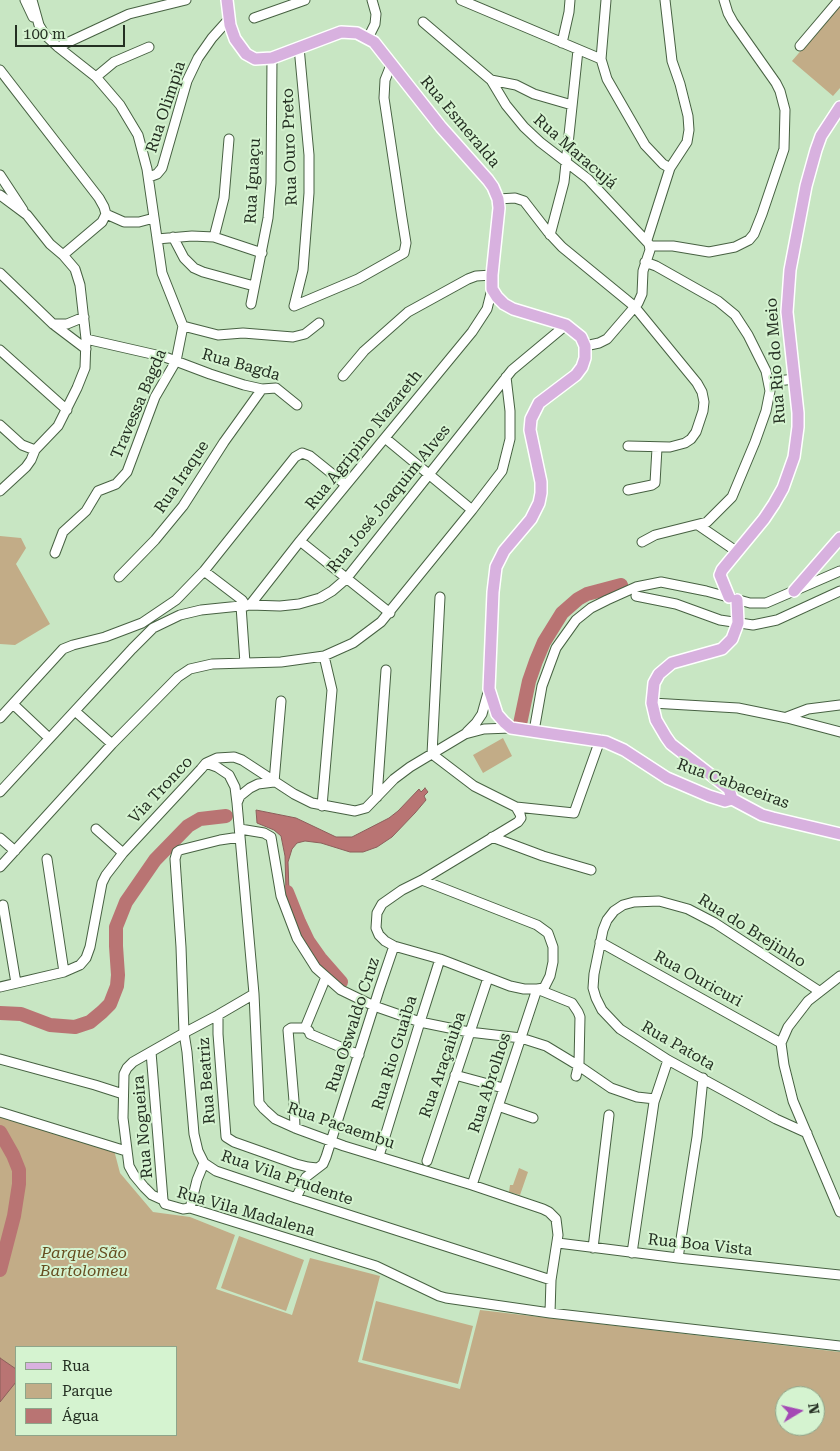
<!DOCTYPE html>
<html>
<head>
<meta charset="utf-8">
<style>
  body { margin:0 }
  #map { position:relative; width:840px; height:1451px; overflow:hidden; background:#c8e6c3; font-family:"Roboto Serif",serif }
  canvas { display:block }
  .legend { position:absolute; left:15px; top:1346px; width:162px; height:90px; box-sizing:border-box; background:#d5f3d0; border:1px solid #8ea58a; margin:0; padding:6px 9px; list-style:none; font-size:15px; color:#242f22 }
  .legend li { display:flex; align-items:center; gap:10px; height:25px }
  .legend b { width:25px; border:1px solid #8ea58a }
  .north { position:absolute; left:775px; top:1386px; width:50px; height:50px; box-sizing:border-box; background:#d5f3d0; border:1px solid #8ea58a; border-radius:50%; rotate:81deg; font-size:14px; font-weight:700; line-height:20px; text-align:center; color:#242f22 }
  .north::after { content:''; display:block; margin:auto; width:18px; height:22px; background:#a449b5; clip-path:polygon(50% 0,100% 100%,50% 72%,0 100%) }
  .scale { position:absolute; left:15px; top:25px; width:110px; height:22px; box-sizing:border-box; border:2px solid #242f22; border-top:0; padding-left:6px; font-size:15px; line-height:18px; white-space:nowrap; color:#242f22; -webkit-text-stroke:4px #d5f3d0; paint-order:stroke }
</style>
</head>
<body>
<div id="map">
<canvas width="840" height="1451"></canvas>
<ul class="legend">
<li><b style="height:6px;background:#d8b1df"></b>Rua</li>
<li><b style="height:14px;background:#c2ac87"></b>Parque</li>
<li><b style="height:14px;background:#b97473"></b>Água</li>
</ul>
<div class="north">N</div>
<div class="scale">100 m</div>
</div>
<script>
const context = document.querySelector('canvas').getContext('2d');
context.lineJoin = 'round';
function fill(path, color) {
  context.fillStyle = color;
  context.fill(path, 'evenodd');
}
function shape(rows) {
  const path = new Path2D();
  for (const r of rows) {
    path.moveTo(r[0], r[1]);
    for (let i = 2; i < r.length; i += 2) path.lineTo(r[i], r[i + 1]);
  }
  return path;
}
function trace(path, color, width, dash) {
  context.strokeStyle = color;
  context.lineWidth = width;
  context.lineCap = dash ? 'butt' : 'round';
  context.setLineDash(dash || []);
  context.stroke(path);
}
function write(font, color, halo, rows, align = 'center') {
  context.font = font + ' "Roboto Serif",serif';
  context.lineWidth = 4;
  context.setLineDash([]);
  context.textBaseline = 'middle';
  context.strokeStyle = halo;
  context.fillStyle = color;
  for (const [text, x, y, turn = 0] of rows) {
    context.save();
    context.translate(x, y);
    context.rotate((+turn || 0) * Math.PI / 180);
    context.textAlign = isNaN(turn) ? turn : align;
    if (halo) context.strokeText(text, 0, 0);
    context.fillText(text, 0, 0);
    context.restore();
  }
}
const green = shape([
  [840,5,840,88,833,96,792,61],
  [0,536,21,538,26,548,16,564,50,624,15,645,0,644],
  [503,738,512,756,483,773,473,755],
  [0,1112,114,1150,120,1173,153,1212,190,1217,235,1235,216,1289,292,1315,310,1258,380,1276,358,1362,460,1389,480,1310,840,1352,840,1451,0,1451],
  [16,1347,176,1347,176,1435,16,1435],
  [785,1396,815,1396,815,1426,785,1426],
  [519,1168,528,1172,520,1195,509,1192,510,1185,513,1185],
  [239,1236,304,1260,286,1311,221,1288],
  [376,1301,473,1326,458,1384,362,1360]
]);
const water = shape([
  [425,788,428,792,424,796,426,800,415,813,392,837,377,847,363,852,350,852,321,843,305,841,297,843,292,849,288,862,289,892,286,892,285,856,281,836,274,830,257,823,256,810,296,818,336,837,352,837,389,818,398,811,419,789,421,792,425,788],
  [0,1358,16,1369,16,1382,0,1402,0,1358]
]);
const river = shape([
  [520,724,529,681,536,661,544,642,562,613,578,599,587,594,621,585],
  [287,892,299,922,308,941,320,958,341,982],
  [0,1013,21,1014,50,1025,75,1027,90,1022,102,1012,110,1004,117,986,118,975,116,946,116,927,126,902,155,860,188,826,200,819,226,816],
  [0,1132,13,1155,19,1170,19,1184,14,1216,0,1270]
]);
const minor = shape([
  [25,0,33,17],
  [32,0,39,25,45,35,58,47,96,77,120,105,138,135,147,169,162,273,183,326,218,335,243,333,293,337,305,334,319,323],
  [461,0,601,59],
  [606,0,601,59,607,79,645,145,663,164,670,168],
  [254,18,305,0],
  [423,22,491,80,506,105,524,127,540,142,588,179,649,244,650,250,643,271,642,294,638,303,607,339,599,343,585,346],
  [368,38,375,24,376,14,372,0],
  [562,43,569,12,570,0],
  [800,46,839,0],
  [58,47,129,14,186,0],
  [0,70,99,198,104,207,106,214,102,222,63,255,50,244,27,215,0,195],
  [96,77,114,62,149,47],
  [491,80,516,85,534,94,572,105],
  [0,175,23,210],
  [149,177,157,174,162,168,187,81,198,58,212,38,229,19],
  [498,199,515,198,524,201,548,232,562,247,634,306,697,383,702,392,704,402,703,411,696,432,691,439,685,443,670,447,628,446],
  [106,214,124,222,139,222,154,218],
  [550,235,564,182,578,50],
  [173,237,184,258,194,268,203,272,254,286],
  [214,237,224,198,229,139],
  [157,239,192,236,214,237,262,253],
  [647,240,670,168,687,142,689,130,688,116,680,84,672,61,665,0],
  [650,246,673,246,709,252,735,247,749,240,754,234,762,214,784,149,785,110,780,91,776,83,733,22,728,13,724,0],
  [0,273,53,324,86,349],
  [251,304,268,218,271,183,272,58],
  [294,306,358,279,404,253,406,243,402,218,384,98,385,80,391,65],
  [294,306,303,270,309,193,309,155,299,47],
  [53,324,67,324,84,317],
  [86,339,165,357,210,374,244,385,262,389,276,388,297,405],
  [0,350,67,410],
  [343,376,364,351,408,312,468,279,476,276,492,275],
  [769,382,794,379],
  [0,425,22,445,35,450],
  [385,438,472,510],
  [628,490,652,485,655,483,657,448],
  [0,491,26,467,31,460,35,450,58,426,77,388,85,368,86,339,80,285,75,269,63,255],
  [698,525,736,551],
  [300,541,390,613],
  [642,542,655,535,707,522,732,497,755,442,766,411,770,391,766,371,748,335,735,315,718,301,656,266,645,262],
  [55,553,63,532,86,511,98,491,116,484,127,472,155,397,176,361,183,326],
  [204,571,242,600,246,606],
  [119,577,155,540,183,506,224,442,262,389],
  [636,596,676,604,720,620,753,625,777,620,840,591],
  [440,597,432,754,474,786,516,807,574,813,600,740],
  [250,605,300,541,472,332,487,309,492,289],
  [241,606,245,663],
  [652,703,738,708,787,718,840,732],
  [13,704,49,738],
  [75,711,112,744],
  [787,717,808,709,840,705],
  [0,718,63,649,73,645,105,637,142,623,176,600,204,571,295,457,302,453,310,456,346,485],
  [534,731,542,686,556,648,576,620,591,608,607,600,636,587,661,582,706,591,750,603,766,603,840,571],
  [467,732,476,723,482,714,489,689],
  [206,763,217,767,229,775,235,787,237,803],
  [274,782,258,784,250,788,240,796,237,803,254,994,259,1103,264,1109,275,1119,295,1128,344,1146,472,1185,543,1209,549,1212,556,1219,558,1235,551,1280,550,1313],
  [274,782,281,701],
  [0,792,132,649,153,628,180,615,201,610,250,605,280,606,299,604,320,598,332,591,346,579,512,370,566,325],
  [377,797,386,670],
  [322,806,332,690,324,656],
  [516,807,520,814,521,818,518,822,422,880,402,890,382,904,377,913,376,928,379,935,385,941,394,946,440,959,510,986,524,989,537,989,572,1003,578,1012,580,1017,579,1063,576,1076],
  [96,829,123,853],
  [240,829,264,833,271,837,281,896,297,938,316,968,341,990,374,1006,420,1022,469,1032,521,1038,546,1046,579,1066,611,1088,637,1097,655,1099],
  [240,837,220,840,180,850,177,852,175,859,181,947,184,1033,187,1052,194,1134,198,1151,204,1163,216,1171,296,1198,551,1280],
  [492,837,543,856,591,870],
  [0,838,15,851],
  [47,859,64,972],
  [0,867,112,744,178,677,190,669,212,664,281,662,324,656,353,643,381,622,472,510,502,471,510,439,510,411,506,377],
  [422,880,537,925,548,933,553,947,553,962,550,976,544,988,537,989,472,1185],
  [3,905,16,983],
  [600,942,781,1043],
  [840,976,808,1001,788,1027,781,1043,784,1065,793,1101,840,1212],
  [0,987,64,972,80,965,86,958,90,947,102,883,106,875,123,853,201,769,206,763,217,758,234,757,242,760,294,794,312,803,355,811,366,808,394,779,410,767,465,734,484,729,511,728],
  [254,994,218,1015,184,1033,133,1062,127,1068,124,1074,123,1118,129,1166,134,1175,144,1187,152,1195,163,1200,165,1204,183,1209,190,1208,376,1266,439,1296,446,1298,550,1313,840,1346],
  [218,1015,218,1034,226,1137,234,1142,296,1164,308,1167,317,1168],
  [305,1028,326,977],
  [151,1052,163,1200],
  [0,1059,95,1085,123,1094],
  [455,1075,503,1088],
  [498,1106,533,1118],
  [0,1112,126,1151],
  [295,1128,294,1101,288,1030,291,1028,305,1028,309,1031,310,1034,359,1055],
  [807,1133,776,1119,668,1060,620,1029,602,1010,596,998,593,988,594,974,603,930,607,920,614,911,623,905,634,902,659,901,688,909,715,923,819,991],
  [379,1156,420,1022,440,959],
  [427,1161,488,978],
  [296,1198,306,1177,323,1164,326,1157,379,990,394,946],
  [190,1208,197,1180,204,1163],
  [558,1243,678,1258,840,1275],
  [593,1248,609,1115],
  [632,1253,654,1102,668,1060],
  [678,1258,697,1137,703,1078]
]);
const major = shape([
  [227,0,230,25,235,39,246,54,255,59,272,58,341,32,357,33,374,42,441,127,488,180,493,187,498,199,499,208,492,275,492,289,497,297,504,304,513,309,566,325,581,337,585,346,585,358,582,367,576,375,539,403,531,419,530,430,541,482,541,493,539,503,531,519,504,551,496,567,493,592,489,689,497,714,504,722,511,728,606,742,624,750,667,778,709,796,725,801,732,799,762,815,773,818,840,834],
  [794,591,840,538],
  [729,597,720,575,722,570,764,519,774,504,783,488,794,457,798,427,798,413,787,312,790,270,806,186,816,150,821,136,840,107],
  [732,799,729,789,671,744,666,737,656,720,652,703,654,683,659,674,672,663,722,649,732,639,738,623,737,600]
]);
const streetNames = [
  ["Rua Olimpia",166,107,-72],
  ["Rua Esmeralda",460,122,50],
  ["Rua Ouro Preto",290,147,-92],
  ["Rua Maracujá",575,152,41],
  ["Rua Iguaçu",253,181,-87],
  ["Rua Rio do Meio",776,361,-94],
  ["Rua Bagda",241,365,16],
  ["Travessa Bagda",139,404,-67],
  ["Rua Agripino Nazareth",364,440,-51],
  ["Rua Iraque",182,477,-56],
  ["Rua José Joaquim Alves",389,499,-51],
  ["Rua Cabaceiras",733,784,20],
  ["Via Tronco",161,790,-47],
  ["Rua do Brejinho",752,931,32],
  ["Rua Ouricuri",698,979,29],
  ["Rua Oswaldo Cruz",353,1025,-72],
  ["Rua Patota",678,1046,30],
  ["Rua Rio Guaiba",395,1053,-73],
  ["Rua Araçaiuba",443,1065,-71],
  ["Rua Beatriz",207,1081,-94],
  ["Rua Abrolhos",490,1083,-72],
  ["Rua Pacaembu",341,1126,19],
  ["Rua Nogueira",143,1127,-95],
  ["Rua Vila Prudente",287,1178,19],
  ["Rua Vila Madalena",246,1212,16],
  ["Rua Boa Vista",700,1245,6]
];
const parkNames = [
  ["Parque São",84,1253],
  ["Bartolomeu",84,1271]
];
fill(green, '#c2ac87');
fill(water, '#b97473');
trace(water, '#8c5f5b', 1);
trace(river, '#b97473', 14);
trace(minor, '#476142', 11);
trace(major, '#fff', 14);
trace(minor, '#fff', 9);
trace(major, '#d8b1df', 11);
write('16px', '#242f22', '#d5f3d0', streetNames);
write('italic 16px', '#664d20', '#d5f3d0', parkNames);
</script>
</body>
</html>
